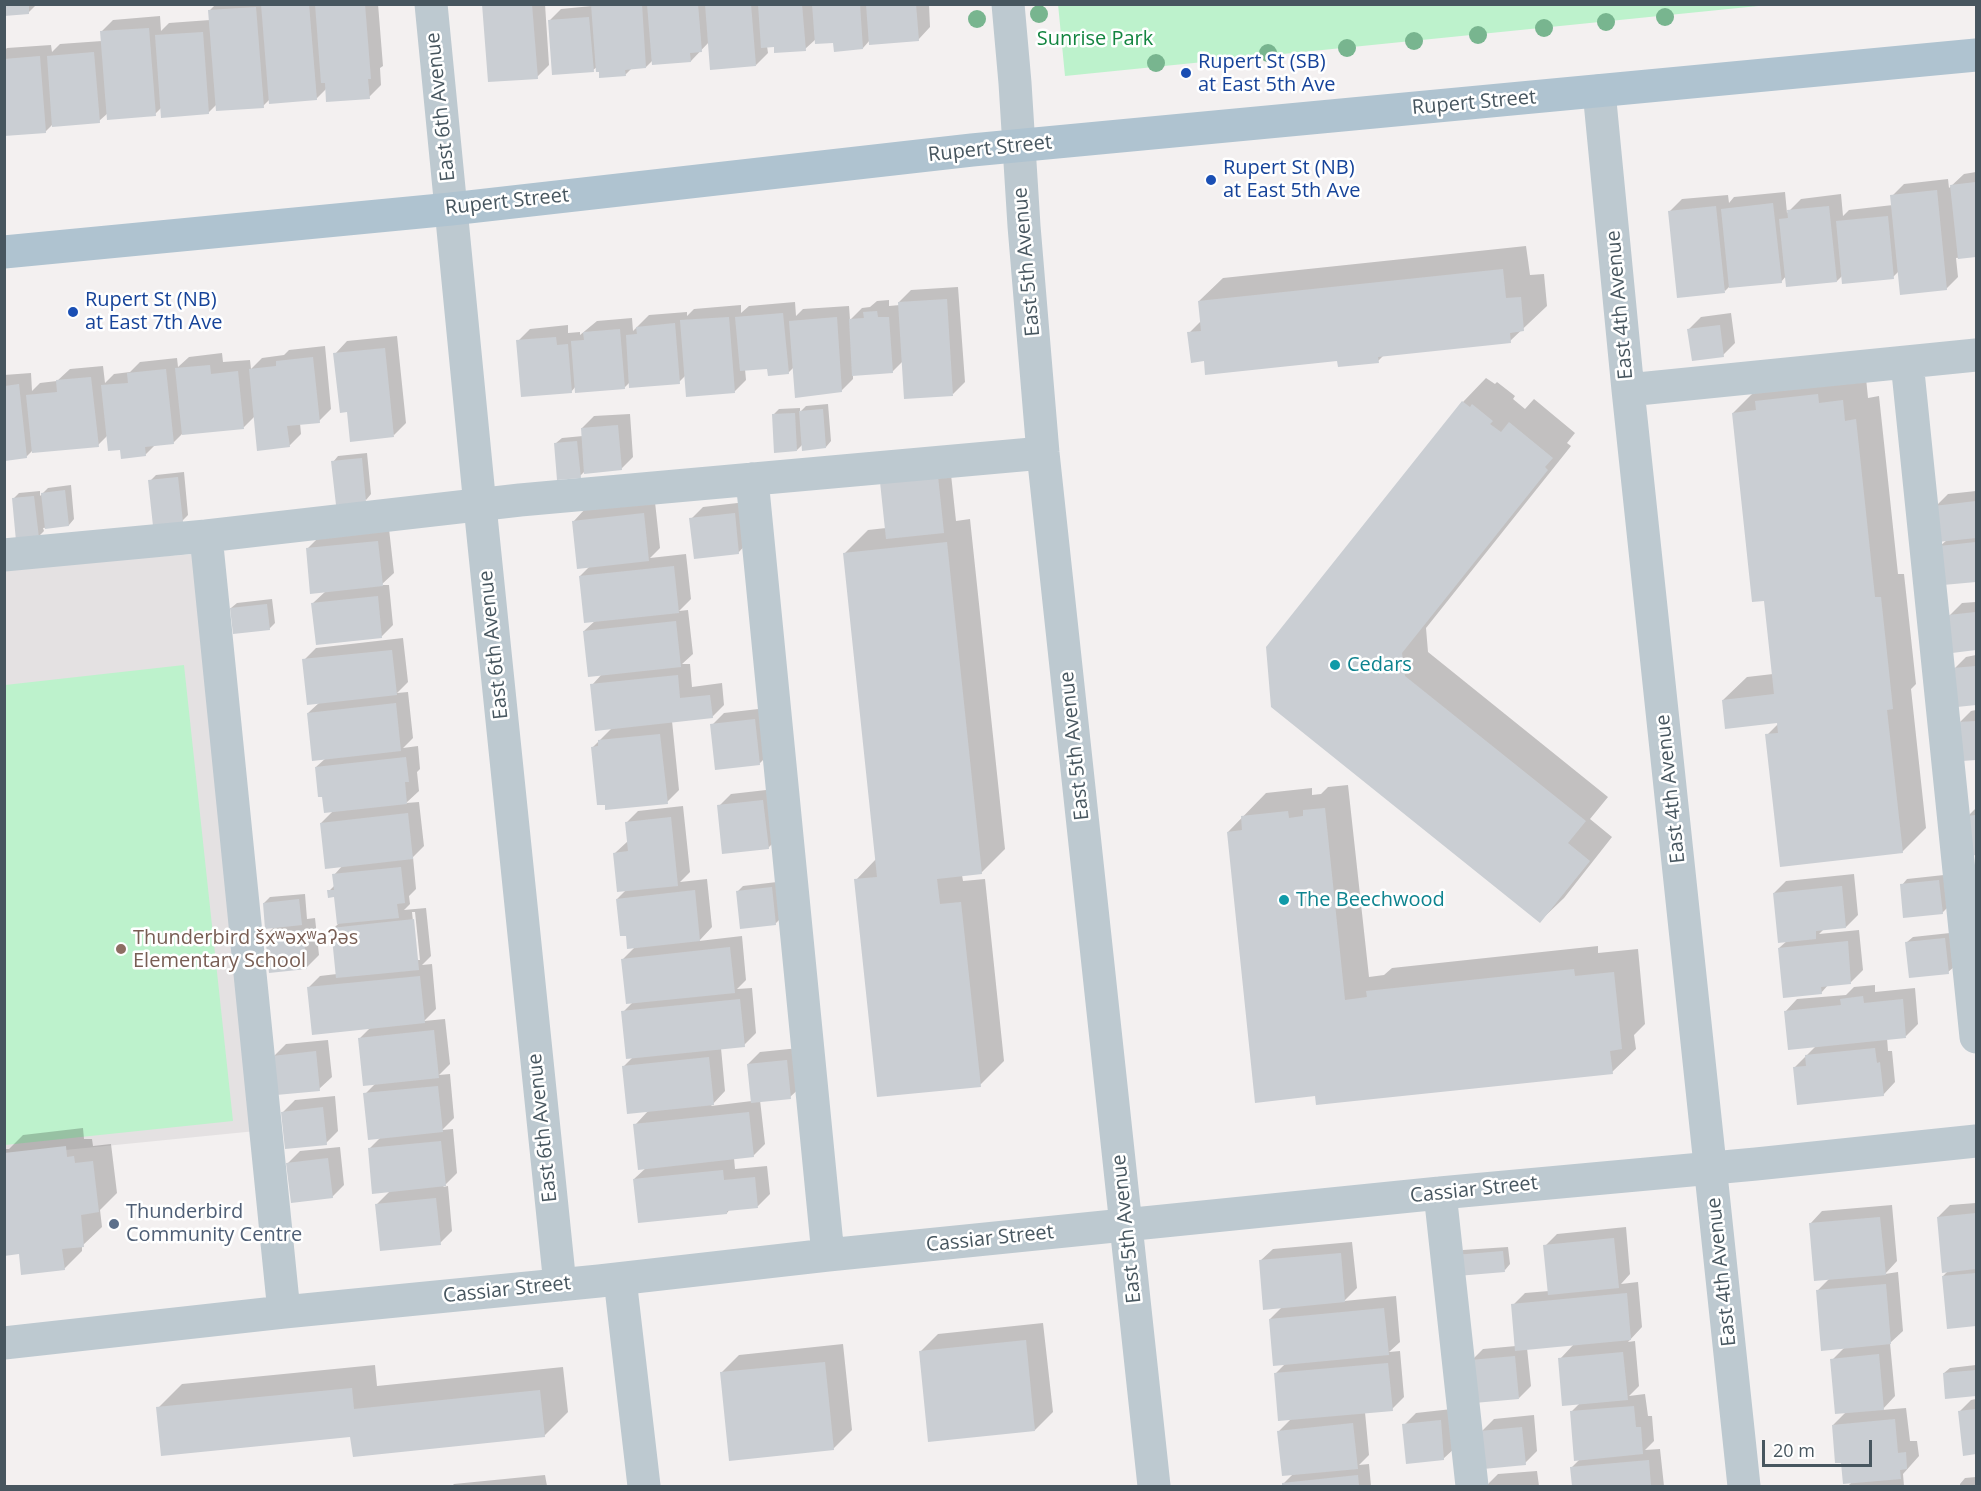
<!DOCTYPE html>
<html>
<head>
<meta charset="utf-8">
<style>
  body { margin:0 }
  #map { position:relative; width:1981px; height:1491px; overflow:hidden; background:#f3f0f0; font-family:"Open Sans",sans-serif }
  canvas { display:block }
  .frame { position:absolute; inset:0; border:6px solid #47565f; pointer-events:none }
  .scale { position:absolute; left:1762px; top:1440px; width:110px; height:27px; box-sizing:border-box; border:3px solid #47565f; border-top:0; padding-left:8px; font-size:18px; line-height:21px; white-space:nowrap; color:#47565f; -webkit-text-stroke:4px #fff; paint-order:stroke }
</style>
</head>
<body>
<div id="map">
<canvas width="1981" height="1491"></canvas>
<div class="frame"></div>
<div class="scale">20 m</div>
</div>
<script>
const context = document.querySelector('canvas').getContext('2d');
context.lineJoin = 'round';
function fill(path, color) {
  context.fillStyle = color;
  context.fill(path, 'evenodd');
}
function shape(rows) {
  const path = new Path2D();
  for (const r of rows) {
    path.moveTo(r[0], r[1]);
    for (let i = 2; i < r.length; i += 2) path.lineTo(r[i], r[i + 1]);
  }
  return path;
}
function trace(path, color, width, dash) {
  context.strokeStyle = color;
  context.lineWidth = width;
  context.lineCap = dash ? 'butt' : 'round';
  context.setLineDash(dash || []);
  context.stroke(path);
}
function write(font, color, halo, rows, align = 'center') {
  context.font = font + ' "Open Sans",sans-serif';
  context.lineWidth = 5;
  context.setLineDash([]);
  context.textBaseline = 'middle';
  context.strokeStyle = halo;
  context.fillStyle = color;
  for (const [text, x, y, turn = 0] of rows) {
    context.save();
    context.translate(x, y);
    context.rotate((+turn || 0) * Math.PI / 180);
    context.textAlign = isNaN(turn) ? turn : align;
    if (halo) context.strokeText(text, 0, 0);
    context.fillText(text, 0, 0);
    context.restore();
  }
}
const education = shape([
  [197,554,256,1131,5,1156,5,567]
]);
const green = shape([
  [1058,4,1768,4,1768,5,1065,76],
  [184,665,233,1121,5,1145,5,685]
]);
const shadow = shape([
  [4,4,37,4,29,12],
  [216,4,378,4,383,66,380,68,381,85,369,97,327,88,316,99,270,99,263,106,217,104,208,113,162,107,155,114,108,113,99,121,52,125,45,132,4,135,4,51,7,48,51,45,52,52,60,44,102,41,101,32,113,20,160,16,161,31,169,23,210,20,209,11],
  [484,4,545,4,549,65,537,77],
  [592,4,929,4,930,27,918,40,870,40,863,48,816,39,805,49,767,46,768,53,756,65,709,42,691,61,653,60,646,67,632,68,625,75,600,70,597,67,593,70,549,21,561,9,592,6],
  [1976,172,1976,256,1956,258,1958,277,1946,289,1899,271,1893,277,1843,275,1837,281,1786,276,1781,282,1729,287,1725,291,1670,211,1682,199,1728,195,1729,203,1734,197,1785,192,1787,213,1801,199,1841,194,1843,216,1849,210,1893,205,1892,196,1904,184,1948,179,1949,188,1964,174],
  [1526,246,1530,275,1544,274,1547,306,1510,341,1385,354,1378,361,1338,359,1205,360,1189,333,1201,321,1199,301,1223,278],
  [958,287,965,382,953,394,903,361,892,372,853,374,853,379,841,391,794,367,788,373,769,367,745,369,746,380,734,392,686,375,679,382,631,381,624,388,576,386,571,392,518,341,530,329,568,325,568,333,580,332,580,335,597,321,632,318,633,331,649,315,687,312,687,316,694,309,741,305,741,313,749,306,795,302,796,316,803,309,849,306,850,320,862,308,870,307,877,301,889,300,889,306,900,305,899,302,911,290],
  [1731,313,1735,343,1723,355,1689,329,1701,317],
  [397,336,406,423,394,435,349,410,335,354,347,341],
  [325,346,331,409,319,421,300,423,301,434,289,446,255,416,244,427,182,434,173,443,155,445,145,455,121,448,107,436,98,445,33,450,26,457,4,459,4,375,31,373,32,391,40,383,57,381,70,369,103,366,105,383,114,374,130,372,140,362,177,358,178,367,189,357,222,353,223,362,250,360,251,369,262,358,284,355,289,350],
  [1486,378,1495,384,1497,382,1515,396,1513,399,1525,409,1534,399,1575,433,1567,443,1571,446,1426,628,1428,652,1608,797,1590,819,1612,837,1564,898,1540,921,1273,707,1463,402],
  [1866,378,1868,398,1879,396,1898,574,1904,574,1916,684,1911,689,1926,828,1902,852,1767,735,1780,722,1723,700,1747,677,1773,674,1765,599,1733,413,1757,389],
  [828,404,831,441,826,447,803,444,797,450,773,415,779,409,800,408,800,412,806,406],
  [630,414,633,457,621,469,584,472,580,476,556,443,562,438,583,436,582,428,594,416],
  [367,453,371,494,366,500,333,462,338,456],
  [950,465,956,521,970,519,1005,849,981,873,962,875,963,881,985,879,1004,1061,980,1085,856,880,876,859,844,554,868,530,886,528],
  [184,472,188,515,182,521,150,481,156,475],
  [71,485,74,519,69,525,43,528,44,531,38,537,13,499,19,493,40,491,40,496,48,488],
  [1976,491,1976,580,1944,583,1940,546,1947,540,1936,506,1948,494],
  [655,502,660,548,650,558,686,554,691,599,679,611,688,610,693,654,682,664,690,664,692,687,722,683,724,705,712,717,672,721,679,790,667,802,592,748,613,727,592,685,602,674,584,631,596,620,580,576,590,566,573,522,585,509],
  [746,502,750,540,738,553,691,519,703,507],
  [389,529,394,573,381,585,389,585,393,625,381,637,313,603,326,591,307,549,319,537],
  [272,599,275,623,269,629,231,608,237,603],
  [1976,602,1976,648,1954,651,1950,615,1962,603],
  [403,638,408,682,397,693,408,692,413,738,403,748,418,746,420,769,417,772,419,791,406,803,419,802,424,846,413,857,416,889,409,896,410,904,404,910,426,908,431,956,422,965,432,964,436,1009,424,1021,445,1019,450,1064,439,1075,450,1074,454,1118,442,1130,453,1129,457,1173,443,1187,448,1186,452,1231,440,1243,376,1205,390,1191,369,1149,381,1137,365,1094,376,1083,359,1039,371,1027,308,988,320,976,337,974,333,929,339,923,336,895,329,891,335,885,334,875,343,865,321,823,334,810,316,767,326,758,308,713,320,702,304,660,316,648],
  [412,912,415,912,420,960,417,960],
  [1976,655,1976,703,1958,705,1954,669,1966,657],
  [767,708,771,752,759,764,712,725,724,713],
  [1976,710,1976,758,1963,760,1959,723,1971,711],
  [1348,785,1369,977,1384,975,1392,968,1598,946,1598,953,1638,949,1645,1024,1634,1035,1636,1049,1612,1072,1318,1103,1228,832,1266,793,1312,788,1312,795,1321,794,1328,787],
  [775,789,780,836,768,848,719,806,731,794],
  [683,806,690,872,680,882,707,879,712,927,699,941,742,936,746,980,737,989,752,988,756,1033,744,1045,721,1048,725,1091,711,1106,752,1101,748,1064,760,1052,799,1048,803,1085,790,1097,760,1100,765,1144,753,1156,734,1158,735,1169,767,1166,770,1194,758,1206,730,1209,727,1213,634,1179,647,1167,635,1125,649,1110,623,1067,633,1057,623,1012,633,1002,623,959,636,946,627,934,617,899,627,889,615,853,628,841,626,823,638,811],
  [1976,808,1976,854,1971,854,1967,817],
  [1854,874,1858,915,1846,927,1824,929,1819,934,1859,930,1863,970,1851,982,1829,984,1821,993,1779,948,1788,940,1774,893,1786,881],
  [1944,875,1948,907,1942,913,1902,885,1907,879],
  [777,882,781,918,775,924,737,892,743,886],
  [305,894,307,919,315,918,319,955,307,967,267,934,274,927,264,903,270,897],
  [1950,933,1954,967,1948,972,1907,942,1913,937],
  [1875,985,1875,992,1915,988,1918,1024,1906,1036,1887,1038,1888,1051,1892,1051,1895,1082,1883,1095,1795,1067,1816,1046,1785,1012,1797,999,1846,995,1854,987],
  [328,1040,332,1077,319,1089,274,1056,286,1044],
  [335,1096,338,1131,326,1143,283,1112,295,1100],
  [83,1128,84,1139,92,1139,93,1146,111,1144,117,1193,100,1210,102,1227,82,1246,82,1251,64,1269,20,1253,4,1254,4,1149,9,1149,23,1135],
  [340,1147,344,1185,332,1197,288,1163,300,1151],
  [1976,1203,1976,1325,1948,1327,1943,1276,1949,1270,1938,1217,1950,1205],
  [1892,1205,1897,1261,1885,1274,1898,1272,1903,1331,1890,1343,1895,1396,1882,1410,1906,1408,1910,1441,1917,1441,1919,1456,1903,1474,1904,1486,1848,1486,1852,1482,1842,1461,1833,1425,1847,1411,1832,1360,1845,1347,1817,1291,1830,1278,1810,1224,1822,1211],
  [1626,1227,1630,1274,1621,1284,1638,1282,1642,1327,1628,1342,1635,1341,1639,1386,1629,1396,1645,1394,1648,1416,1652,1416,1654,1441,1645,1450,1660,1449,1664,1486,1573,1486,1571,1468,1581,1458,1571,1412,1581,1402,1560,1359,1574,1344,1527,1348,1531,1386,1519,1398,1471,1361,1483,1349,1516,1346,1513,1305,1525,1293,1549,1291,1545,1246,1557,1234],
  [1352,1242,1357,1288,1344,1301,1396,1296,1400,1342,1389,1352,1400,1351,1404,1397,1392,1409,1365,1412,1369,1455,1359,1465,1369,1464,1371,1486,1284,1486,1283,1484,1293,1474,1279,1431,1292,1418,1275,1374,1286,1363,1270,1319,1283,1306,1260,1261,1273,1249],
  [1508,1247,1510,1264,1505,1270,1457,1256,1463,1250],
  [1043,1323,1053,1412,1035,1430,920,1352,938,1334],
  [843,1344,852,1430,833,1449,721,1373,739,1355],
  [375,1365,377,1386,563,1367,568,1412,544,1436,352,1435,158,1408,182,1384],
  [1976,1365,1976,1395,1946,1398,1944,1373,1950,1368],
  [1976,1399,1976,1452,1964,1454,1959,1412,1971,1400],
  [1452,1409,1456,1447,1443,1459,1404,1425,1416,1413],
  [1534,1415,1537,1451,1525,1463,1482,1431,1494,1419],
  [1537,1471,1539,1486,1486,1486,1498,1474],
  [545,1475,547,1486,452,1486,454,1484],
  [1976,1477,1976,1486,1960,1486,1960,1484,1965,1478]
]);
const building = shape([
  [4,4,29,4,29,14,4,16],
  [261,4,309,4,317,100,269,104],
  [315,4,365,4,371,79,368,79,370,99,326,102,325,83,321,83],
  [482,4,532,4,538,79,488,82],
  [591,4,642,4,646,68,625,70,626,76,599,78,599,72,596,72],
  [647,4,698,4,702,52,690,53,691,62,652,65],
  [705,4,751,4,756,66,710,70],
  [758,4,802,4,806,51,774,53,774,47,761,48],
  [812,4,860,4,863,49,834,52,833,43,815,44],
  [866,4,916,4,919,41,869,45],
  [256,7,264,108,216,111,208,10],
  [589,17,594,72,552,75,548,20],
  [149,28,156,116,107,120,100,31],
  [203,32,209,114,161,118,155,35],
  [94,52,100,123,52,127,47,56],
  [40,56,46,133,4,136,4,59],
  [1976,182,1976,257,1958,259,1950,185],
  [1937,190,1947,290,1900,295,1890,195],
  [1773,203,1782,283,1729,288,1721,209],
  [1716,206,1725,293,1677,298,1668,211],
  [1829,206,1837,282,1786,287,1779,219,1788,218,1787,210],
  [1888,216,1894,279,1842,284,1836,221],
  [1503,269,1506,298,1521,297,1524,331,1510,333,1511,343,1378,357,1379,363,1338,367,1337,361,1205,375,1204,361,1191,363,1187,332,1201,331,1198,301],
  [947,299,953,396,904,399,898,302],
  [877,311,878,317,889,317,893,373,852,376,849,319,864,318,863,312],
  [783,313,789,374,768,376,767,369,740,371,735,317],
  [729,317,735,393,686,397,680,320],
  [837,317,842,392,795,398,789,321],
  [675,323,680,384,629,388,626,335,637,334,636,327],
  [1720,325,1724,357,1692,361,1687,329],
  [620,329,625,389,575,393,571,341,584,340,583,332],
  [556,337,557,345,568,344,572,393,521,397,516,340],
  [385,348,394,437,350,442,347,412,340,413,333,353],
  [313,357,320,423,287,426,290,447,257,451,249,369,276,366,276,361],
  [210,365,211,374,238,371,244,429,182,435,175,368],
  [166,369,174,444,145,447,146,456,121,459,120,450,108,451,101,385,128,383,127,373],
  [91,377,99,447,32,453,26,395,57,392,56,380],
  [19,384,27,458,5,461,5,386],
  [1818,394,1819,403,1843,400,1845,421,1856,419,1875,597,1881,597,1893,709,1887,710,1903,853,1780,867,1765,734,1778,733,1777,723,1725,729,1722,700,1774,694,1764,601,1752,602,1732,413,1756,410,1755,401],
  [1462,401,1470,407,1472,404,1493,421,1490,424,1501,432,1509,422,1553,458,1545,467,1548,470,1402,653,1405,676,1586,821,1568,843,1590,861,1540,923,1271,707,1266,647],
  [823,409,826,448,802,451,799,411],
  [795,413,797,451,774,453,772,414],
  [618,425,622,470,584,474,581,428],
  [577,441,581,478,557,480,554,443],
  [362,458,366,502,336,505,331,461],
  [938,476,944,533,886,539,880,482],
  [178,477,183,522,153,526,148,480],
  [65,490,69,526,45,529,41,493],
  [34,496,39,538,16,541,12,498],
  [1976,501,1976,538,1938,542,1934,506],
  [644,513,649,561,577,569,572,521],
  [735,513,739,554,694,559,689,518],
  [378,541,383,586,310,594,306,548],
  [947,542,982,874,937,879,940,904,961,902,981,1087,877,1097,854,879,877,877,843,553],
  [1976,542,1976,582,1943,585,1939,546],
  [674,566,679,613,584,623,579,576],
  [378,596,382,638,316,645,311,603],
  [267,604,270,630,233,634,230,608],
  [1976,612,1976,650,1952,653,1948,615],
  [676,621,681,667,588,677,583,631],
  [392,650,397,695,307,705,302,659],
  [1976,666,1976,705,1957,707,1953,668],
  [678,675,680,698,710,695,713,718,595,731,590,684],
  [396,703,401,751,312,761,307,713],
  [755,719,760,765,715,770,710,724],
  [1976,721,1976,760,1962,761,1958,722],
  [660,734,668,804,605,810,605,805,597,805,591,747,598,746,598,740],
  [406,757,409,782,405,782,407,804,324,813,322,797,318,797,315,767],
  [763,800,769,849,722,854,717,805],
  [1325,808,1345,1000,1367,997,1366,991,1574,969,1575,976,1614,972,1622,1049,1610,1051,1613,1074,1316,1105,1315,1096,1255,1103,1227,832,1242,830,1241,816,1288,811,1289,818,1303,816,1303,810],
  [408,813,413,859,325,869,320,823],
  [1976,815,1976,855,1970,856,1966,816],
  [671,817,678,886,617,892,613,853,628,851,625,822],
  [401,867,405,903,397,904,399,918,337,924,334,897,328,898,327,890,334,890,332,874],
  [1939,880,1943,914,1903,918,1900,884],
  [1842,886,1846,928,1816,931,1816,939,1778,943,1773,893],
  [772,887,776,925,740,929,736,891],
  [695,890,700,941,627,949,626,936,620,936,616,899],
  [299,899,302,925,265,929,263,903],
  [414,919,419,970,336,978,331,928],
  [303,930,307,969,269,973,265,934],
  [1945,938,1949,974,1909,978,1905,942],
  [1848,941,1851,984,1821,987,1822,994,1783,998,1778,948],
  [730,947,735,993,626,1004,621,959],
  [420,976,425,1023,312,1035,307,987],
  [1863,996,1864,1003,1903,999,1906,1038,1788,1050,1784,1011,1841,1005,1840,999],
  [740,999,745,1047,626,1059,621,1011],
  [434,1030,439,1078,363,1086,358,1038],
  [1875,1048,1877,1063,1880,1062,1884,1096,1797,1105,1793,1067,1806,1066,1805,1055],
  [316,1051,320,1091,276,1095,272,1056],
  [709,1057,714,1105,627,1114,622,1066],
  [787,1060,791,1099,751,1103,747,1064],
  [438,1086,443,1132,368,1140,363,1093],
  [323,1107,327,1145,285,1149,281,1112],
  [749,1112,754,1157,638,1170,633,1124],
  [441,1141,446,1186,372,1194,368,1148],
  [66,1146,67,1157,74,1156,75,1163,93,1161,99,1212,81,1215,84,1247,62,1249,65,1270,21,1275,19,1254,4,1256,4,1153],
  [328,1158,333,1198,291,1203,286,1163],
  [723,1170,724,1180,755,1177,758,1208,727,1211,727,1214,638,1223,633,1179],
  [436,1198,441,1245,380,1251,375,1204],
  [1976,1213,1976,1269,1942,1273,1937,1217],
  [1880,1217,1886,1275,1814,1281,1809,1223],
  [1614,1238,1619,1288,1548,1295,1543,1245],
  [1503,1251,1505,1272,1457,1276,1455,1255],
  [1341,1253,1345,1302,1263,1310,1259,1260],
  [1976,1273,1976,1326,1947,1329,1942,1276],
  [1886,1284,1891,1344,1821,1351,1816,1290],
  [1627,1293,1631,1340,1515,1351,1511,1304],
  [1384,1308,1389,1355,1273,1366,1269,1319],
  [1026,1340,1035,1431,928,1442,919,1351],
  [1623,1352,1628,1400,1562,1406,1558,1358],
  [1879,1354,1884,1410,1835,1414,1830,1359],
  [1515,1356,1519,1399,1474,1403,1470,1360],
  [825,1362,834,1450,729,1461,720,1372],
  [1388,1363,1393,1411,1278,1421,1274,1373],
  [1976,1370,1976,1396,1945,1399,1943,1373],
  [352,1388,354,1409,540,1390,545,1437,353,1457,350,1437,161,1456,156,1407],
  [1634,1406,1636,1427,1641,1427,1643,1454,1574,1461,1570,1411],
  [1976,1409,1976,1454,1963,1456,1958,1411],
  [1895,1419,1898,1453,1906,1452,1907,1469,1900,1470,1901,1479,1843,1484,1841,1463,1835,1463,1832,1425],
  [1441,1420,1444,1460,1406,1464,1402,1424],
  [1353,1423,1358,1469,1282,1476,1277,1431],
  [1522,1427,1526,1465,1483,1469,1480,1431],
  [1649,1460,1651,1486,1572,1486,1570,1467],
  [1358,1475,1359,1486,1282,1486,1282,1483]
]);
const minor = shape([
  [431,4,480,506,560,1285],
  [1008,4,1015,83,1024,226,1043,453,1154,1486],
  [1599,91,1628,390,1744,1486],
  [1907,362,1976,1037],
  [1628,390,1976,355],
  [752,479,828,1255],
  [206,536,284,1312],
  [4,555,206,536,520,500,1043,453],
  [1440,1193,1472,1486],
  [620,1279,644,1486],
  [4,1343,284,1312,599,1281,828,1255,1440,1193,1756,1164,1976,1141]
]);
const major = shape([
  [4,252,451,209,972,150,1976,55]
]);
const trees = [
  [1039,14],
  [1665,17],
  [977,19],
  [1606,22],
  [1544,28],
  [1478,35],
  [1414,41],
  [1347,48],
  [1268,53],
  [1156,63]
];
const markers = [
  [1186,73,6,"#1a4fb4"],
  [1211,180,6,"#1a4fb4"],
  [73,312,6,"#1a4fb4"],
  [1335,665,6,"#0f9aa8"],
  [1284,900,6,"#0f9aa8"],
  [121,949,6,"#8d6e63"],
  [114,1224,6,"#5c6f8a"]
];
const parkNames = [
  ["Sunrise Park",1095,39]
];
const transitNames = [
  ["Rupert St (SB)",1198,62],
  ["at East 5th Ave",1198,85],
  ["Rupert St (NB)",1223,168],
  ["at East 5th Ave",1223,191],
  ["Rupert St (NB)",85,300],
  ["at East 7th Ave",85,323]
];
const streetNames = [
  ["Rupert Street",1474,103,-5],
  ["East 6th Avenue",441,107,-96],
  ["Rupert Street",990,149,-6],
  ["Rupert Street",507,202,-6],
  ["East 5th Avenue",1027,262,-95],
  ["East 4th Avenue",1620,305,-95],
  ["East 6th Avenue",494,645,-96],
  ["East 5th Avenue",1075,746,-96],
  ["East 4th Avenue",1671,789,-96],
  ["East 6th Avenue",543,1128,-96],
  ["Cassiar Street",1474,1190,-6],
  ["East 5th Avenue",1127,1229,-96],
  ["Cassiar Street",990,1239,-6],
  ["East 4th Avenue",1722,1272,-96],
  ["Cassiar Street",507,1290,-6]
];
const cultureNames = [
  ["Cedars",1347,665],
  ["The Beechwood",1296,900]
];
const educationNames = [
  ["Thunderbird šxʷəxʷaʔəs",133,938],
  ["Elementary School",133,961]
];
const serviceNames = [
  ["Thunderbird",126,1212],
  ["Community Centre",126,1235]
];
fill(education, '#e4e1e2');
fill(green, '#bdf2cc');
fill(shadow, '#0003');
fill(building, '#caced3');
trace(minor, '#bdc9d0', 33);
trace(major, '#afc3d0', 33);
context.fillStyle = '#78b58f';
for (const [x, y] of trees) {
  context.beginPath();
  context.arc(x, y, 9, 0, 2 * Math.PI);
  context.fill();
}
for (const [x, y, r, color] of markers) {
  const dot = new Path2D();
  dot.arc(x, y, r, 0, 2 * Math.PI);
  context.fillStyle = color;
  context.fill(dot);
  trace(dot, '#fff', 2);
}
write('20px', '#138540', '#fff', parkNames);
write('20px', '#164399', '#fff', transitNames, 'left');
write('20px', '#47565f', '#fff', streetNames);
write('20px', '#0d838f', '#fff', cultureNames, 'left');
write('20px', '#785e54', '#fff', educationNames, 'left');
write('20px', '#4e5e75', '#fff', serviceNames, 'left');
</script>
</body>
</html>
